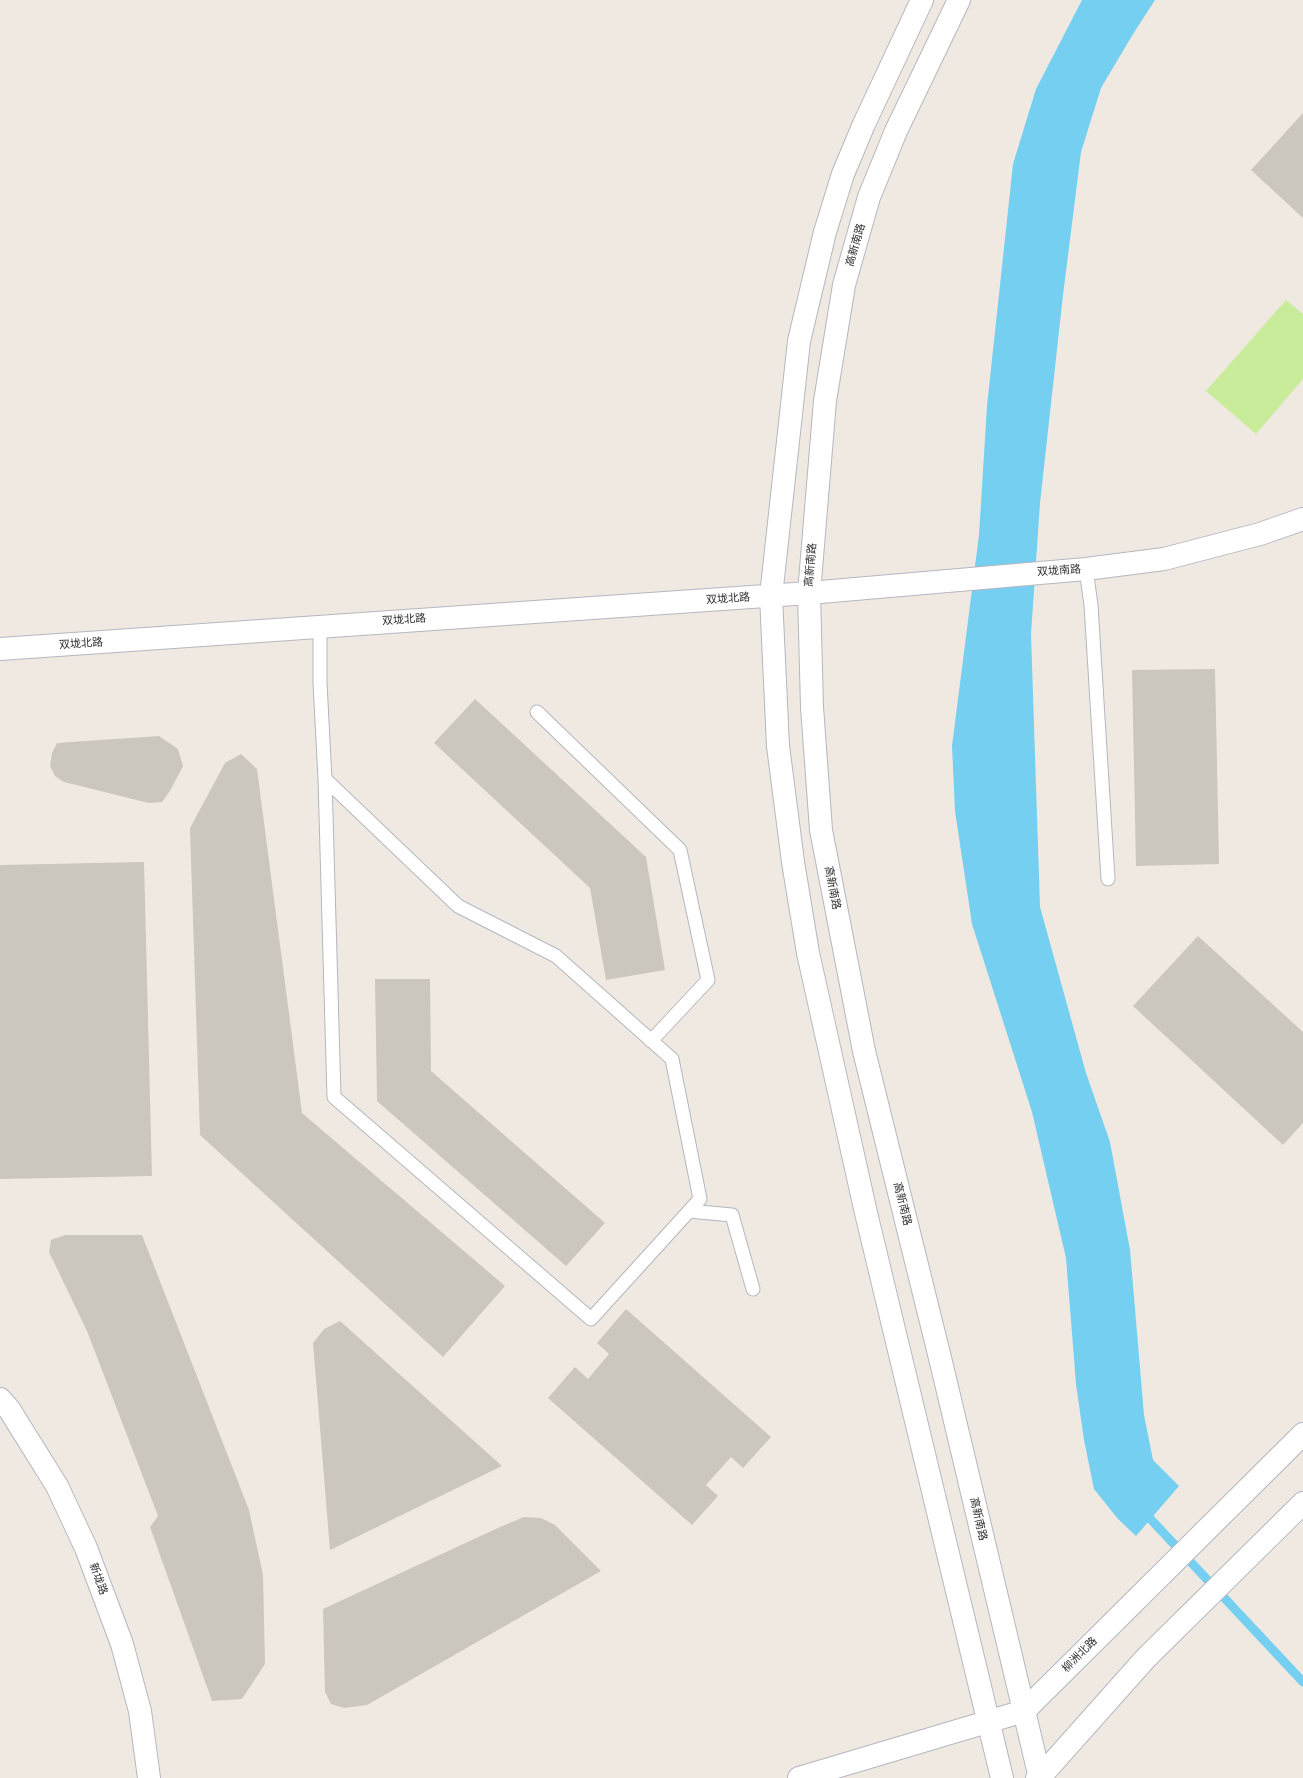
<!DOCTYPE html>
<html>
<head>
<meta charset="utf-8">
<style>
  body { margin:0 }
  canvas { display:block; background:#efe9e1 }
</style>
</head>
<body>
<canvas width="1303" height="1778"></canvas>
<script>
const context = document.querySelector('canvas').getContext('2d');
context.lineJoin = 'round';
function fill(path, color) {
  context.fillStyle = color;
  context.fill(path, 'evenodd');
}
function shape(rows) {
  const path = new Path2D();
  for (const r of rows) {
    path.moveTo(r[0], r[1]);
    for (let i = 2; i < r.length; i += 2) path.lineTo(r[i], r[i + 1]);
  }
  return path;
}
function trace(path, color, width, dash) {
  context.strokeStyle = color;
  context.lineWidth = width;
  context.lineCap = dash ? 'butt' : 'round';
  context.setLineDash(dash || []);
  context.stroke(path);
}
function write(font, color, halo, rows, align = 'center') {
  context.font = font + ' "Archivo Narrow","Noto Sans SC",sans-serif';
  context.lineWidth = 3.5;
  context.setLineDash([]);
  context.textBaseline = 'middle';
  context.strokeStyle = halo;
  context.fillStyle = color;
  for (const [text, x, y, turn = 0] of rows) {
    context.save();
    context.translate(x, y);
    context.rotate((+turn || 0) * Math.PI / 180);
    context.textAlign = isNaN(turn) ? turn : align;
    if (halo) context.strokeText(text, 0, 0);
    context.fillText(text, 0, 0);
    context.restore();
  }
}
const pitch = shape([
  [1286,300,1303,314,1303,379,1256,434,1206,391]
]);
const water = shape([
  [1082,0,1155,0,1133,34,1101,88,1081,152,1063,295,1040,503,1031,634,1040,907,1086,1073,1110,1142,1130,1250,1144,1415,1153,1460,1179,1486,1136,1536,1118,1519,1094,1489,1084,1440,1076,1384,1066,1258,1032,1112,972,924,955,811,952,746,979,535,987,406,1013,164,1036,89]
]);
const stream = shape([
  [1143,1511,1303,1682]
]);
const building = shape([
  [1303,113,1303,218,1251,170],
  [1215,669,1219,864,1136,866,1132,670],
  [475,699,646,857,665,970,606,980,590,888,434,743],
  [159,736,178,749,183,766,170,791,162,802,149,803,64,782,55,776,50,766,52,753,57,743],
  [241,754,257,769,302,1113,505,1286,443,1357,200,1135,190,828,225,763],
  [144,862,152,1176,0,1179,0,865],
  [1198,936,1303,1032,1303,1123,1283,1145,1133,1006],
  [375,979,430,979,431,1071,605,1223,566,1266,377,1101],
  [65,1235,142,1235,249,1510,263,1575,265,1664,242,1699,212,1701,150,1527,158,1516,87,1331,49,1252,51,1240],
  [626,1309,771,1437,743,1468,731,1457,706,1485,718,1496,692,1525,548,1398,575,1367,588,1379,609,1354,597,1343],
  [340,1321,502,1466,330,1550,313,1343,324,1329],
  [524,1517,541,1518,555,1525,601,1571,367,1705,344,1708,331,1704,325,1692,323,1609,500,1527]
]);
const lane = shape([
  [1086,569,1091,605,1108,879],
  [320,626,320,683,325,779,334,1097,591,1319,700,1199,672,1059,556,956,458,906,325,779],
  [537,712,680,850,708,980,651,1041],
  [689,1211,732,1215,753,1289]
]);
const street = shape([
  [0,1399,9,1409,57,1486,86,1548,122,1644,140,1711,149,1778]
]);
const secondary = shape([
  [922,0,864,124,843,174,825,232,799,341,771,596,778,746,793,862,808,953,866,1213,1002,1778],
  [959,0,896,131,869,197,844,285,825,401,809,593,812,707,821,830,864,1051,941,1362,1040,1778],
  [0,649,809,593,1086,569,1164,559,1260,534,1303,519],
  [799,1778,1024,1711,1303,1434],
  [1037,1778,1040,1777,1146,1658,1303,1503]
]);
const streetNames = [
  ["高新南路",856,245,-74],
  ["高新南路",811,565,-85],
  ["双垅南路",1059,571,-4],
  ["双垅北路",728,599,-4],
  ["双垅北路",404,620,-4],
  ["双垅北路",81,644,-4],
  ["高新南路",832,888,79],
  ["高新南路",902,1204,76],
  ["高新南路",978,1519,77],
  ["新垅路",98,1579,70],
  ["柳洲北路",1080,1655,-45]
];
fill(pitch, '#c9ec9a');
fill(water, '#75cff0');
trace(stream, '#75cff0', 9);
fill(building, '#cbc7bf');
trace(lane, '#b4b7c1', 15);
trace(street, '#b4b7c1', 24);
trace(secondary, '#b4b7c1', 24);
trace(lane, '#fff', 13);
trace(street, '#fff', 22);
trace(secondary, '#fff', 22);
write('11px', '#2e2e2e', '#fff', streetNames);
</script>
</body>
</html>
